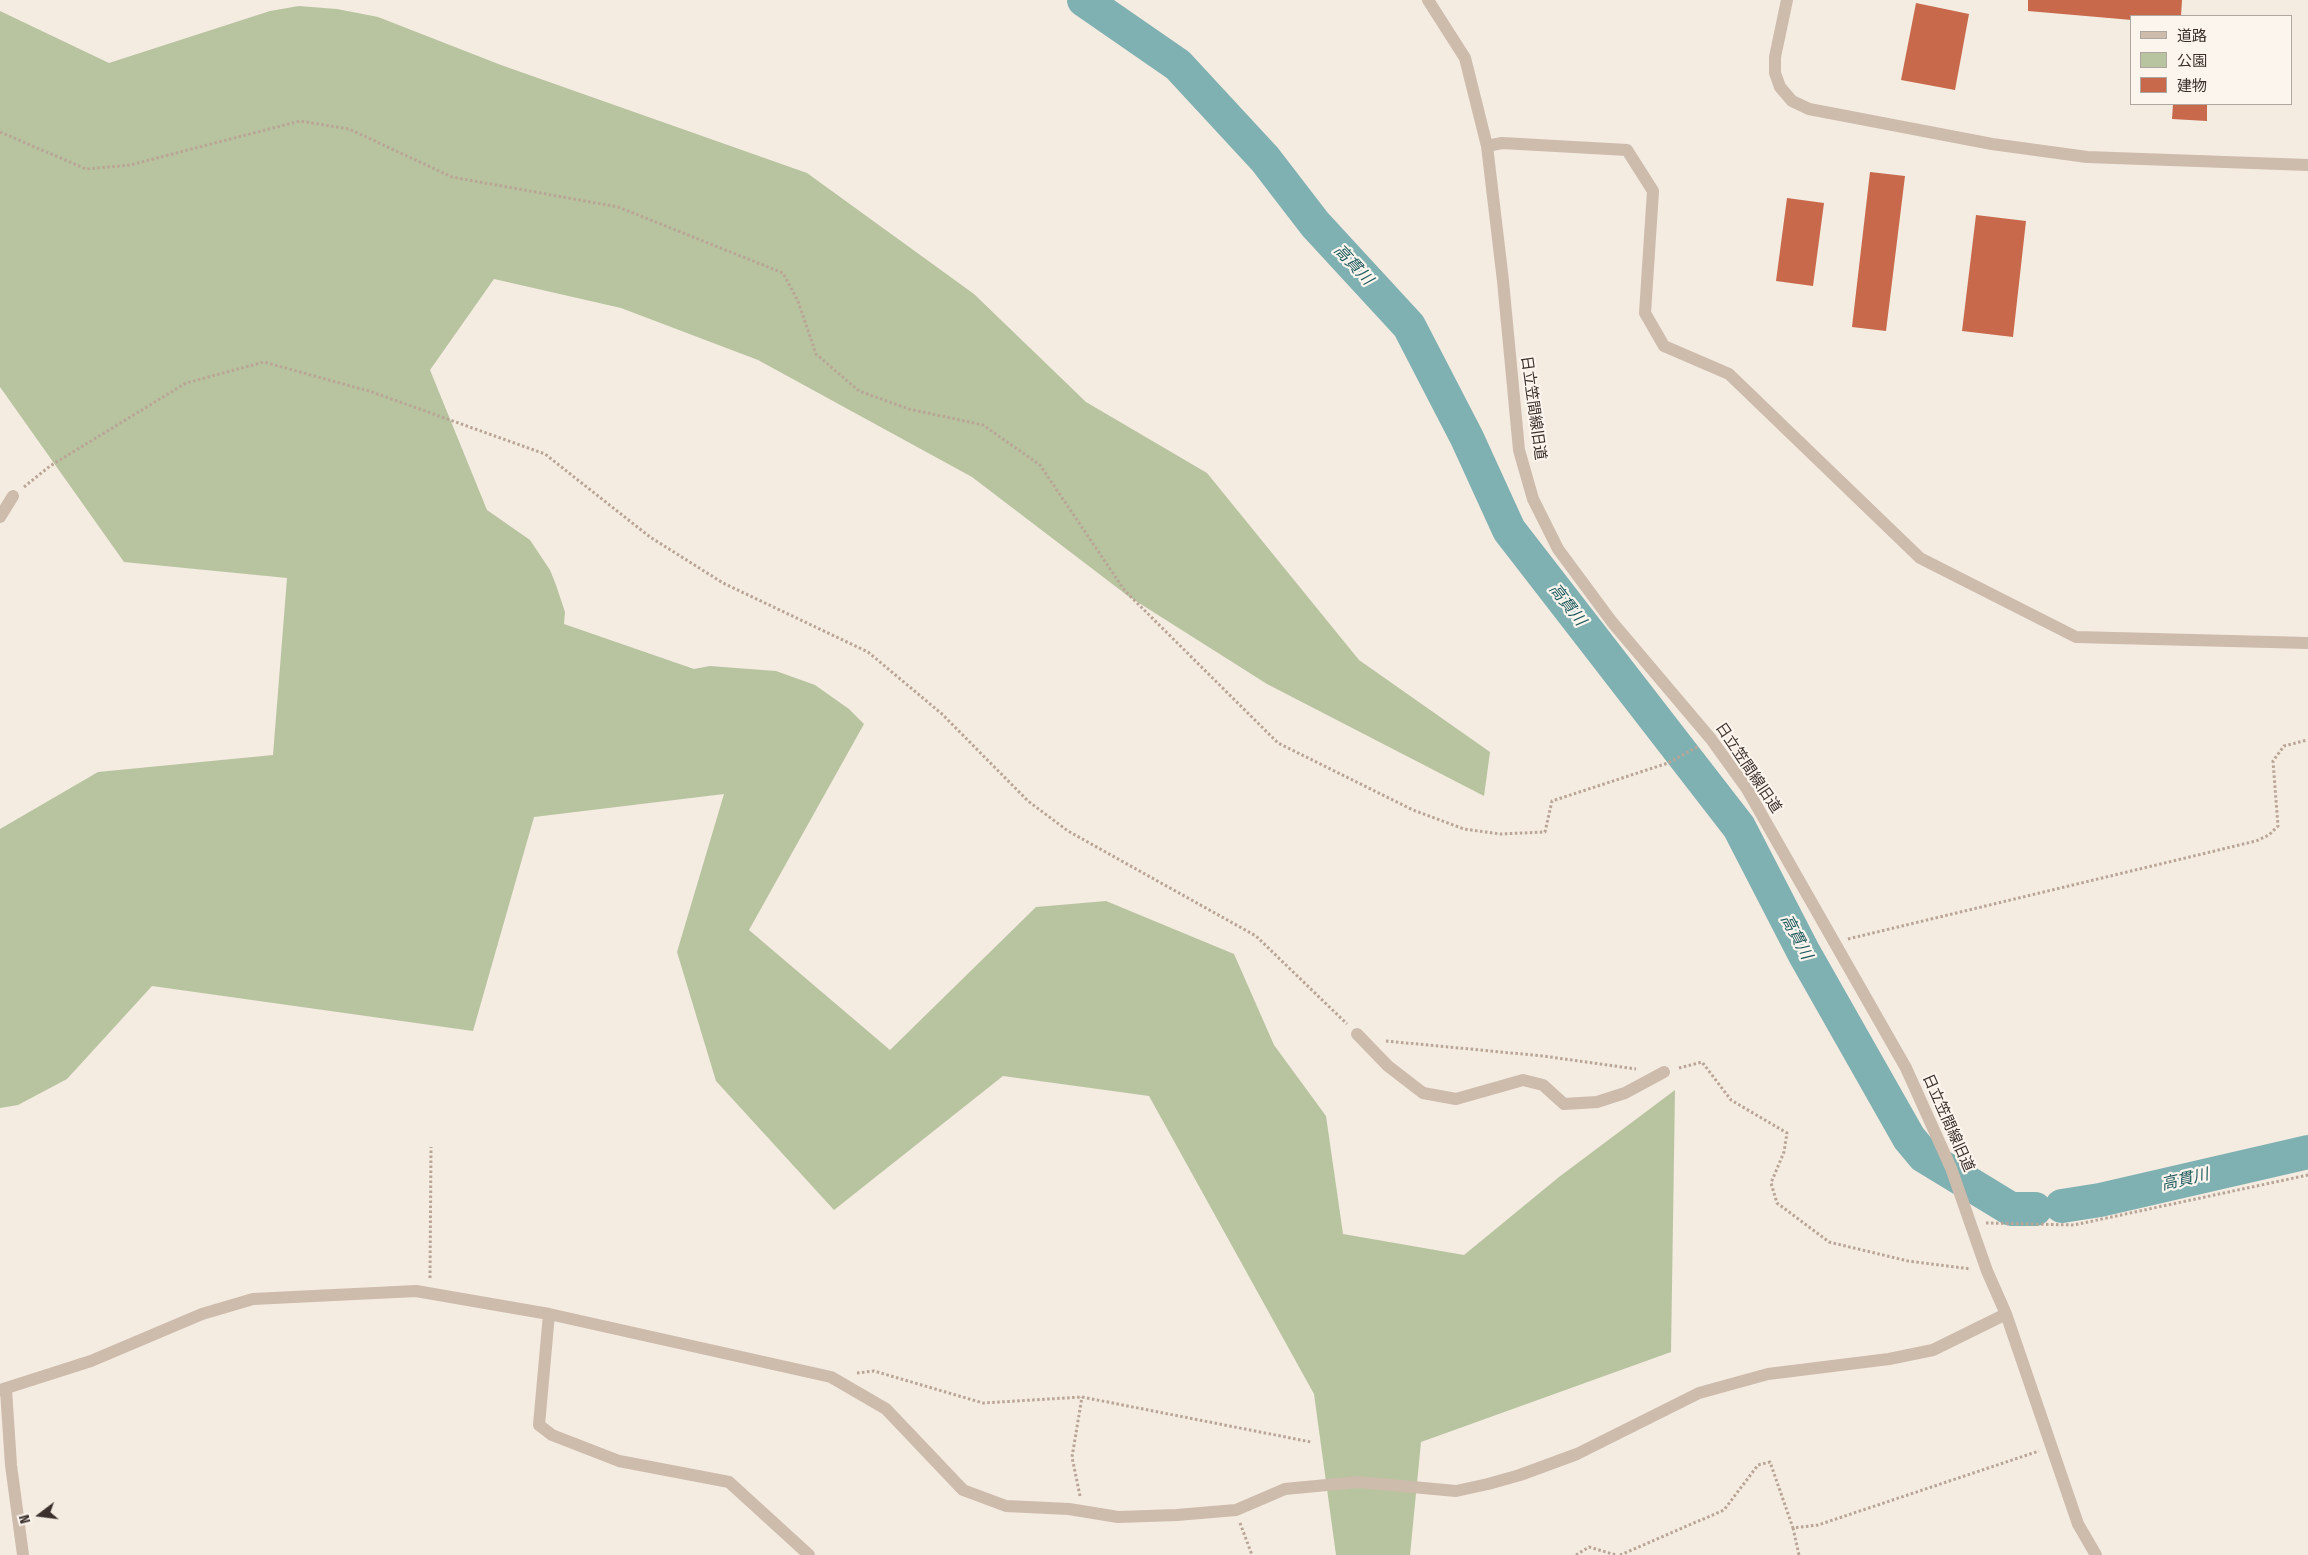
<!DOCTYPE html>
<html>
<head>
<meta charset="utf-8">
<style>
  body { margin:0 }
  #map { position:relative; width:2308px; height:1555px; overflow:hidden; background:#f4ebe1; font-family:"Fira Sans Condensed","Noto Sans JP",sans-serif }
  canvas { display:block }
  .legend { position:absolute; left:2130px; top:15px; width:162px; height:90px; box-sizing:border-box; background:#fbf5ee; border:1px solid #aea6a0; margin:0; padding:6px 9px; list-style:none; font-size:15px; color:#3b302b }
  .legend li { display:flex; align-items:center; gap:10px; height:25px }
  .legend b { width:25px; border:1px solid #aea6a0 }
  .north { position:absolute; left:15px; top:1490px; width:50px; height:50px; -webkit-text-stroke:4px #fbf5ee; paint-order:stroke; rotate:255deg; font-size:14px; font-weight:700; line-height:20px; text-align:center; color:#3b302b }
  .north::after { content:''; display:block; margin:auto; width:18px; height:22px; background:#3b302b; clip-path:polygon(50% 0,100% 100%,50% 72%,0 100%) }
</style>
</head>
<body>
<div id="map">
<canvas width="2308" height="1555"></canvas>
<ul class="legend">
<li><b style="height:6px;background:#cdbbac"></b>道路</li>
<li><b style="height:14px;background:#b8c4a0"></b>公園</li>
<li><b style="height:14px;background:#c8694b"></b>建物</li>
</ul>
<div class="north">N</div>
</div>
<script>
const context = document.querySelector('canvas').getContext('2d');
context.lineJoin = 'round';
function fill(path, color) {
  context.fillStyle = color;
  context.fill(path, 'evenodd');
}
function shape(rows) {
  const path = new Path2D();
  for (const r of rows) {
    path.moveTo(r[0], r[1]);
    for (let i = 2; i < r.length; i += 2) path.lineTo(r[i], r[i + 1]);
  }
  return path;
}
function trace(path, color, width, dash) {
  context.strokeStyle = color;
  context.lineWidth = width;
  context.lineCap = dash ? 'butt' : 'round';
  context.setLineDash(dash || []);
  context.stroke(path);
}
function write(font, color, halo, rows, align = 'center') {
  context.font = font + ' "Fira Sans Condensed","Noto Sans JP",sans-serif';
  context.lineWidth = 4.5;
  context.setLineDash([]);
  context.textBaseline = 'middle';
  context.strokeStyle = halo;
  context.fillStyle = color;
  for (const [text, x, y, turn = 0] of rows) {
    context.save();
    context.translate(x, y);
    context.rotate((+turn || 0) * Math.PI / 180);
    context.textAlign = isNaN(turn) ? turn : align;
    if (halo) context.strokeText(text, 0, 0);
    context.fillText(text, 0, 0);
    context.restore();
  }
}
const green = shape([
  [299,6,337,9,378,17,501,65,807,173,974,294,1086,402,1207,473,1359,660,1490,752,1484,796,1267,684,1128,596,972,477,758,360,621,308,494,279,430,370,487,510,530,540,550,570,556,585,565,612,564,624,694,669,710,666,776,671,815,685,849,709,864,724,749,930,890,1050,1036,907,1106,901,1234,954,1274,1045,1326,1116,1343,1234,1464,1255,1559,1177,1675,1090,1671,1352,1421,1442,1410,1555,1336,1555,1314,1394,1149,1096,1003,1076,834,1210,716,1081,677,952,724,794,534,817,473,1031,152,986,67,1079,18,1105,0,1108,0,829,98,772,273,755,287,578,124,562,0,387,0,11,109,63,270,11]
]);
const river = shape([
  [1084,0,1178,65,1265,159,1315,224,1409,326,1467,438,1509,530,1739,827,1804,953,1909,1138,1924,1156,2011,1209,2035,1209],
  [2062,1206,2100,1200,2308,1152]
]);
const building = shape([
  [2028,0,2182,0,2181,16,2132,16,2132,20,2028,11],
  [1916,3,1969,14,1955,90,1901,80],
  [2173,104,2207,104,2207,121,2172,119],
  [1870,172,1905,176,1886,331,1852,327],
  [1787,198,1824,203,1813,286,1776,281],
  [1976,215,2026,221,2013,337,1962,331]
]);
const path = shape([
  [0,132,86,169,130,165,300,121,349,129,452,177,618,207,783,273,798,301,816,354,859,391,909,409,983,425,1040,465,1125,591,1278,743,1413,810,1464,829,1500,834,1545,832,1552,801,1668,763,1699,746],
  [24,487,50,466,186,383,264,362,372,392,545,454,650,537,723,583,868,652,942,714,1028,801,1068,831,1256,936,1347,1024],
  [1848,939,2256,841,2269,835,2278,826,2273,761,2284,746,2307,740],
  [1386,1041,1543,1056,1636,1069],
  [1679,1068,1702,1062,1731,1100,1787,1133,1784,1152,1771,1183,1777,1203,1829,1242,1908,1261,1971,1269],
  [1986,1223,2074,1225,2308,1175],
  [430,1278,431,1147],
  [857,1373,874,1371,983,1403,1082,1397,1311,1442],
  [1080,1496,1072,1457,1082,1397],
  [1240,1523,1252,1555],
  [1793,1528,1799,1555],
  [1576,1555,1589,1547,1616,1555],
  [1620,1555,1724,1510,1758,1465,1770,1462,1793,1528,1818,1525,2039,1451]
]);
const minor = shape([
  [1428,0,1465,58,1487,146,1503,281,1519,450,1533,499,1558,549,1612,622,1711,739,1747,789,1906,1068,1951,1168,1987,1271,2006,1314,2078,1524,2096,1555],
  [1787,0,1775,57,1775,73,1780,87,1792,101,1809,109,1992,144,2087,157,2308,165],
  [1487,146,1502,143,1627,150,1653,191,1645,313,1664,346,1729,374,1920,558,2076,637,2308,643],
  [0,517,13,496],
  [1357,1034,1388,1066,1423,1093,1456,1099,1523,1080,1543,1085,1564,1104,1597,1102,1625,1093,1664,1072],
  [549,1314,539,1425,552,1435,619,1461,729,1482,809,1555],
  [0,1390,91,1361,202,1314,253,1299,416,1291,549,1314,831,1377,886,1409,963,1490,1006,1506,1069,1509,1118,1517,1177,1515,1236,1510,1285,1489,1358,1482,1456,1491,1488,1484,1520,1475,1577,1454,1699,1393,1768,1374,1889,1359,1933,1350,2006,1314],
  [6,1390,11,1465,23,1555]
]);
const streetNames = [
  ["日立笠間線旧道",1533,408,82],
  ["日立笠間線旧道",1748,768,56],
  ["日立笠間線旧道",1948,1123,66]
];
const waterNames = [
  ["高貫川",1353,265,47],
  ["高貫川",1567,605,52],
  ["高貫川",1796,937,62],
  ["高貫川",2185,1180,-13]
];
fill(green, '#b8c4a0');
trace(river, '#7fb0b2', 34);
fill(building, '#c8694b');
trace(path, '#b9a596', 3, [2.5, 2.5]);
trace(minor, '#cdbbac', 12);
write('15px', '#3b302b', '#fbf5ee', streetNames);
write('italic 16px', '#1f5a5e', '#fbf5ee', waterNames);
</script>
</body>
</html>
